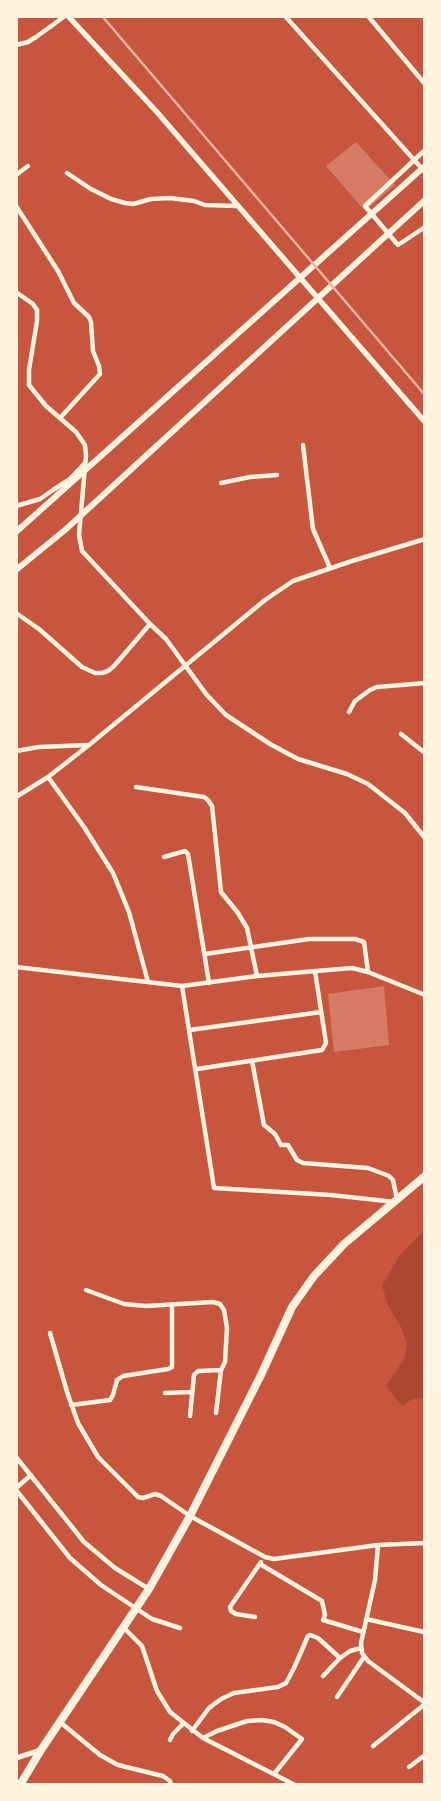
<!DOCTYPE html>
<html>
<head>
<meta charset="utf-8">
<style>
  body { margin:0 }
  #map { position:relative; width:441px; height:1801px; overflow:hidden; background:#c8553d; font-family:Lora,serif }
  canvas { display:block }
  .frame { position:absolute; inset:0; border:18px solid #fff3e0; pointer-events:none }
</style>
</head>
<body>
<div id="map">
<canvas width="441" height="1801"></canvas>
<div class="frame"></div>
</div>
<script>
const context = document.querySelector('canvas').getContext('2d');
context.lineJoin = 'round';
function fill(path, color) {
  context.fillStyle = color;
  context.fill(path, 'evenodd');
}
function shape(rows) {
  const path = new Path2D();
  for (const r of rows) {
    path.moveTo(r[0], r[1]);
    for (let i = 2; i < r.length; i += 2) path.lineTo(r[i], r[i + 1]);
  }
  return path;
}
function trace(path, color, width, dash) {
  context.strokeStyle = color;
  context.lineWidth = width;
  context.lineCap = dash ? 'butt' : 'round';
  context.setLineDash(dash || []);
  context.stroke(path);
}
const green = shape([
  [425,1229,425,1398,412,1399,402,1406,386,1386,405,1358,407,1344,402,1329,388,1305,382,1286,399,1256]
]);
const building = shape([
  [356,142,395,185,365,211,326,166],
  [384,986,389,1045,334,1052,328,994]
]);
const minor = shape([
  [285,16,425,172],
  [368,16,425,84],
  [16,45,28,42,36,37,65,16],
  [425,150,365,206,398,245,425,227],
  [67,173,91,189,111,199,125,203,133,204,151,199,170,198,194,201,205,205,237,206],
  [16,175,28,166],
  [16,206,58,271,74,303,89,317,91,322,93,351,99,366,100,374,60,418],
  [16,292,33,304,37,310,37,321,29,370,29,385,46,406,76,432,85,445,86,456,79,535,82,551,150,624,166,639,206,694,226,715,270,744,298,759,347,774,368,784,405,813,425,838],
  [303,445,313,529,330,568],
  [221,483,250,477,277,475],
  [16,506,40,499,53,490,70,479,85,463],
  [16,613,39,629,82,667,95,673,102,673,108,671,114,666,150,624],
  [349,712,355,701,370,690,377,687,425,683],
  [401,734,425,753],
  [16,751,39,747,88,745],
  [48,777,84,827,113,873,129,912,148,982],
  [136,787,204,797,208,800,212,806,221,892,238,913,247,928,257,976],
  [16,797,48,777,89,745,265,600,293,581,352,561,425,539],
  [164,857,185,851,188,854,209,983],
  [205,954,309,939,355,939,364,942,368,972],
  [16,967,182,986,257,976,352,968,368,972,425,995],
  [182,986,214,1188,331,1195,395,1202],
  [190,1030,321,1012],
  [252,1061,264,1125,275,1134,281,1145,288,1145,297,1160,303,1163,368,1168,389,1176,393,1180,397,1199],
  [197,1069,322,1050,326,1043,315,971],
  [86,1290,124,1304,146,1306,213,1302,220,1304,224,1310,227,1328,225,1362,221,1370,198,1371,194,1375,190,1416],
  [50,1333,68,1395,78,1423,98,1457,138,1497,143,1498,155,1494,161,1496,190,1516,265,1557,274,1559,378,1545,425,1543],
  [165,1393,192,1392],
  [71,1405,110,1400,113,1395,117,1380,123,1376,168,1369,172,1367,172,1305],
  [216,1413,221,1370],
  [16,1457,84,1542,115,1568,149,1589],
  [16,1488,31,1475],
  [16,1490,70,1558,101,1585,152,1619,180,1628],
  [378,1545,375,1580,361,1643,362,1653,368,1661,425,1703],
  [260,1564,322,1601,325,1615,323,1620,363,1632],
  [255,1617,236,1614,231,1611,230,1607,261,1562],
  [366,1619,424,1632],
  [124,1628,142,1646,157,1691,170,1712,203,1738,295,1785],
  [323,1676,340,1658,350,1651,361,1648],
  [337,1697,364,1657],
  [60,1722,100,1755,118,1765,163,1776,170,1781,171,1785],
  [192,1731,209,1708,221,1699,234,1693,278,1687,286,1683,294,1668,308,1636,310,1635,318,1638,340,1658],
  [203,1738,217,1731,247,1721,262,1720,274,1722,285,1727,302,1739,274,1774],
  [170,1740,173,1734,183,1724],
  [373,1746,425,1704],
  [409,1767,425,1755]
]);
const tertiary = shape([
  [68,16,156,111,425,422],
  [16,1758,41,1750]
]);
const secondary = shape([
  [16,532,425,166],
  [16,570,65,530,425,200]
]);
const primary = shape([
  [20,1785,41,1750,149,1589,190,1516,261,1375,292,1307,314,1276,344,1244,425,1176]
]);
const rail = shape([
  [102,16,425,395]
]);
fill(green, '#ae4732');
fill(building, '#d67c66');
trace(minor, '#fff3e0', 4.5);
trace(tertiary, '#fff3e0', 5.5);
trace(secondary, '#fff3e0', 6);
trace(primary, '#fff3e0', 8);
trace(rail, '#e9b49f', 2.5);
</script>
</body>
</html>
